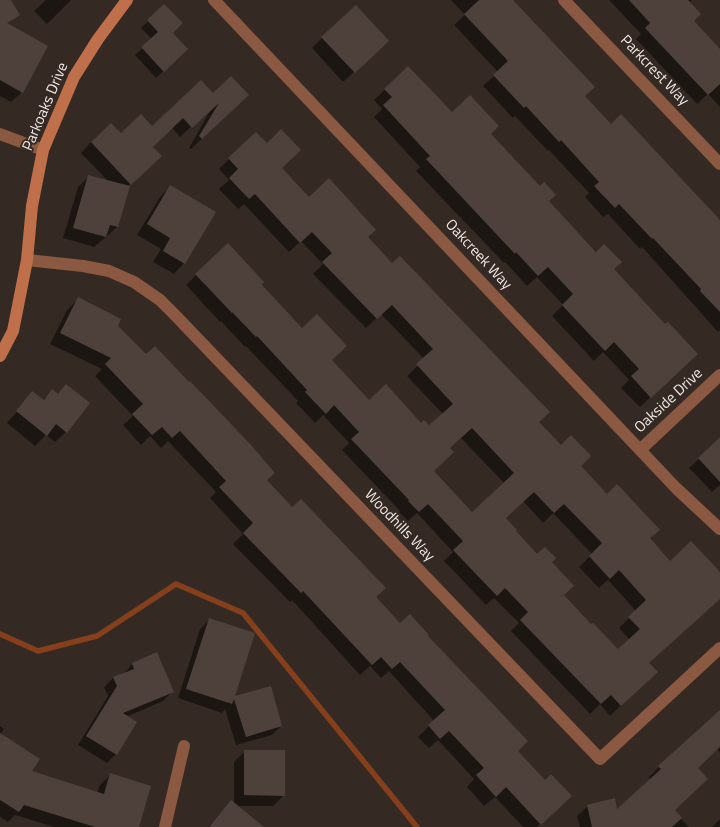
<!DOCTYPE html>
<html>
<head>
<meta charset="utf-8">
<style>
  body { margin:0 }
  canvas { display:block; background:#352924 }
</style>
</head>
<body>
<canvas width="720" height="827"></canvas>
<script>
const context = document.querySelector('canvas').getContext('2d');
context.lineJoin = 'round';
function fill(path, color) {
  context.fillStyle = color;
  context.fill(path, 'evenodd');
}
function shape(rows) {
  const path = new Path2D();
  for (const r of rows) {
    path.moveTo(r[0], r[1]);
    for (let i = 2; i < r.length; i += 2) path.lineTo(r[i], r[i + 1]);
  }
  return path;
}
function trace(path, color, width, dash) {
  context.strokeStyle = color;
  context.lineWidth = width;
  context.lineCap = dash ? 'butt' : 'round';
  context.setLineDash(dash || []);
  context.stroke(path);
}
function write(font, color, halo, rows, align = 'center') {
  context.font = font + ' "Titillium Web",sans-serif';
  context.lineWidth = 4;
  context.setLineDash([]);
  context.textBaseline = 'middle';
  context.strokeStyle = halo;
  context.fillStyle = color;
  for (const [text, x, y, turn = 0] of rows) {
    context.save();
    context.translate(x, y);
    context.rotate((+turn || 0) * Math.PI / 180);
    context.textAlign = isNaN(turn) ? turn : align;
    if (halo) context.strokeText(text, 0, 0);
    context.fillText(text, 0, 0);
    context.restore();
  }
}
const shadow = shape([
  [46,0,71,0,47,24,34,11],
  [451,0,510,0,584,96,611,125,720,222,720,330,718,332,642,247,640,249,608,214,603,217,585,197,589,193,549,150,548,151,515,116,513,118,483,86,498,72,454,25,465,15],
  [609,0,692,0,689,3,692,21,720,51,720,107,708,94,697,104,636,39,641,34],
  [164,6,180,56,156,78,135,55,152,39,141,28],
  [322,38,377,51,343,82,312,48],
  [0,43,22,92,11,102,0,96],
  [408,67,452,114,490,134,548,201,613,269,685,365,640,407,621,388,629,380,603,352,594,361,552,316,563,305,537,277,527,286,505,262,504,263,416,171,420,167,374,117,382,109,374,100],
  [213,94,237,106,191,149,189,148,211,109,180,137,172,128,151,147,149,166,128,186,117,227,106,237,94,247,63,238,78,187,89,176,108,181,81,153,91,142,111,124,120,135,152,128],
  [229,159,281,168,309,199,366,238,537,423,670,563,720,574,720,598,648,663,646,682,610,716,600,704,590,714,511,631,519,623,494,598,486,605,444,561,453,552,417,513,408,521,399,512,400,511,342,450,349,443,323,415,315,423,296,403,298,401,246,346,245,347,221,321,220,322,186,285,196,275,260,285,369,402,429,427,443,414,407,376,424,359,381,314,366,328,313,274,323,264,301,241,289,252,244,204,238,209,219,189,229,180,219,169],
  [461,438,504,483,472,513,432,471,449,449],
  [523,501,543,523,553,513,592,554,579,567,599,588,608,580,636,611,619,628,630,640,618,651,591,626,563,595,551,562,537,556,514,531,505,518],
  [171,186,184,263,174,274,153,262,161,249,137,235,160,197],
  [78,299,117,326,266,480,516,751,559,807,537,827,523,827,495,797,484,806,467,787,474,779,438,740,429,748,418,737,434,721,389,671,381,678,370,666,360,675,292,600,290,602,233,544,243,534,210,498,216,492,168,441,161,448,150,436,141,445,123,425,133,416,95,376,102,369,50,344,67,310],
  [67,385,66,432,55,442,46,435,35,446,7,423,33,393,43,400,52,391,57,395],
  [720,439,720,485,712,492,689,468],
  [209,620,233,698,281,726,272,735,236,745,225,709,222,713,178,698,200,629],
  [132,664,172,692,163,701,126,717,116,754,107,763,78,745,108,696,104,687,113,678,124,674],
  [720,712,720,752,717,749,697,768,673,811,689,827,580,827,577,816,588,806,617,812,651,780,649,777,659,767],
  [0,726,4,729,0,735,30,772,97,793,100,785,110,775,137,827,54,827,15,815,8,822,0,817],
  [245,751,284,795,273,806,236,806,247,827,208,827,231,801,234,804,234,762],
  [720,819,720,827,712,827]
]);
const stream = shape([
  [0,634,38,651,97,636,176,584,243,613,417,827]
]);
const building = shape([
  [0,0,11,0,20,15,7,23,48,46,23,93,0,80],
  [479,0,513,0,595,87,585,96,611,124,621,114,720,220,720,312,700,291,701,289,653,238,652,239,619,204,615,208,594,186,599,182,561,140,559,142,526,106,524,108,493,75,508,61,464,14],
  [629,0,688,0,701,14,694,21,720,49,720,84,708,95,645,28,650,23],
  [164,4,183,23,173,33,188,49,164,72,141,47,158,32,147,20],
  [356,5,389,41,355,73,321,37],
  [408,66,452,112,470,95,499,126,491,134,540,186,544,182,556,195,549,201,596,252,604,244,622,262,614,269,665,324,668,322,698,354,651,398,631,376,639,369,614,342,605,351,562,305,573,294,548,267,538,276,516,252,515,254,426,159,430,156,383,105,392,97,384,89],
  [231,76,249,95,202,139,199,136,219,103,192,128,183,118,153,147,162,156,131,185,91,142,111,123,121,133,141,114,152,126,201,80,213,93],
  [281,129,301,150,282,168,309,197,329,178,376,230,368,237,392,263,400,256,550,412,539,422,561,445,571,435,591,456,581,466,607,494,617,484,660,530,650,538,670,561,691,541,720,572,720,599,649,663,658,672,621,706,611,695,601,704,520,620,528,612,505,588,497,596,453,550,463,541,428,504,419,512,408,501,409,500,351,439,359,432,334,405,326,414,305,392,307,390,257,336,256,337,232,312,232,313,195,274,228,243,264,282,262,285,302,328,317,314,347,346,332,360,369,400,386,384,421,423,424,420,429,425,453,404,416,364,433,349,392,305,377,319,322,262,332,253,312,232,300,243,255,194,249,199,229,178,238,169,228,158,256,132,267,143],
  [472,428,514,473,472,512,434,471,454,452,450,448],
  [534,492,554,513,564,504,602,543,589,556,610,579,619,570,646,600,628,617,640,629,618,649,593,623,591,624,564,595,574,586,552,562,556,558,545,547,537,554,516,531,517,530,506,518],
  [88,175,130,186,118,227,110,225,106,237,73,228],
  [170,185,216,212,185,264,163,251,170,238,147,224],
  [78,297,121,319,118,326,146,354,155,346,189,382,190,381,251,445,275,473,267,480,292,507,301,499,386,588,376,597,400,623,410,614,429,635,428,636,528,741,518,751,545,780,551,774,572,796,541,825,506,787,496,797,476,775,484,768,449,731,440,739,428,725,445,710,400,662,392,669,381,657,372,665,303,591,301,593,243,533,253,523,219,487,226,481,180,431,172,438,162,427,152,435,132,414,143,404,105,364,111,358,60,333],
  [66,384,90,403,67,433,56,424,47,436,16,411,32,391,44,400,52,389,58,394],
  [720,437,720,482,698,458],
  [209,618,255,633,235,696,271,686,282,726,246,737,234,699,232,704,186,689],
  [157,652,174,692,123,713,137,722,117,755,86,736,117,686,113,677,134,669,132,663],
  [720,710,720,747,698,768,708,779,675,810,682,818,672,827,592,827,587,805,615,798,617,809,661,769,658,766],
  [0,733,40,759,32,771,104,794,110,773,151,786,139,827,95,827,24,805,19,812,0,800],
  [244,750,285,750,285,796,244,795],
  [231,800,264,827,209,827]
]);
const street = shape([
  [214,0,676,488,720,529],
  [564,0,720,164],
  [0,134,43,150],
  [27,260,83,266,109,271,134,282,160,300,175,315,600,759,720,648],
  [640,450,720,375],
  [165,827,184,746]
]);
const secondary = shape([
  [0,356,13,331,16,316,27,260,32,206,43,150,74,77,98,39,127,0]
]);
const streetNames = [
  ["Parkcrest Way",654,71,46],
  ["Parkoaks Drive",46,107,-67],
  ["Oakcreek Way",478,255,47],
  ["Oakside Drive",669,401,-43],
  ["Woodhills Way",399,526,46]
];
fill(shadow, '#0007');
trace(stream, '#853f1b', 5.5);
fill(building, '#4e413b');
trace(street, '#8b5841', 12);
trace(secondary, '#bf6f49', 12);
write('15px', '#efe7e3', '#352924', streetNames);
</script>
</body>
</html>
